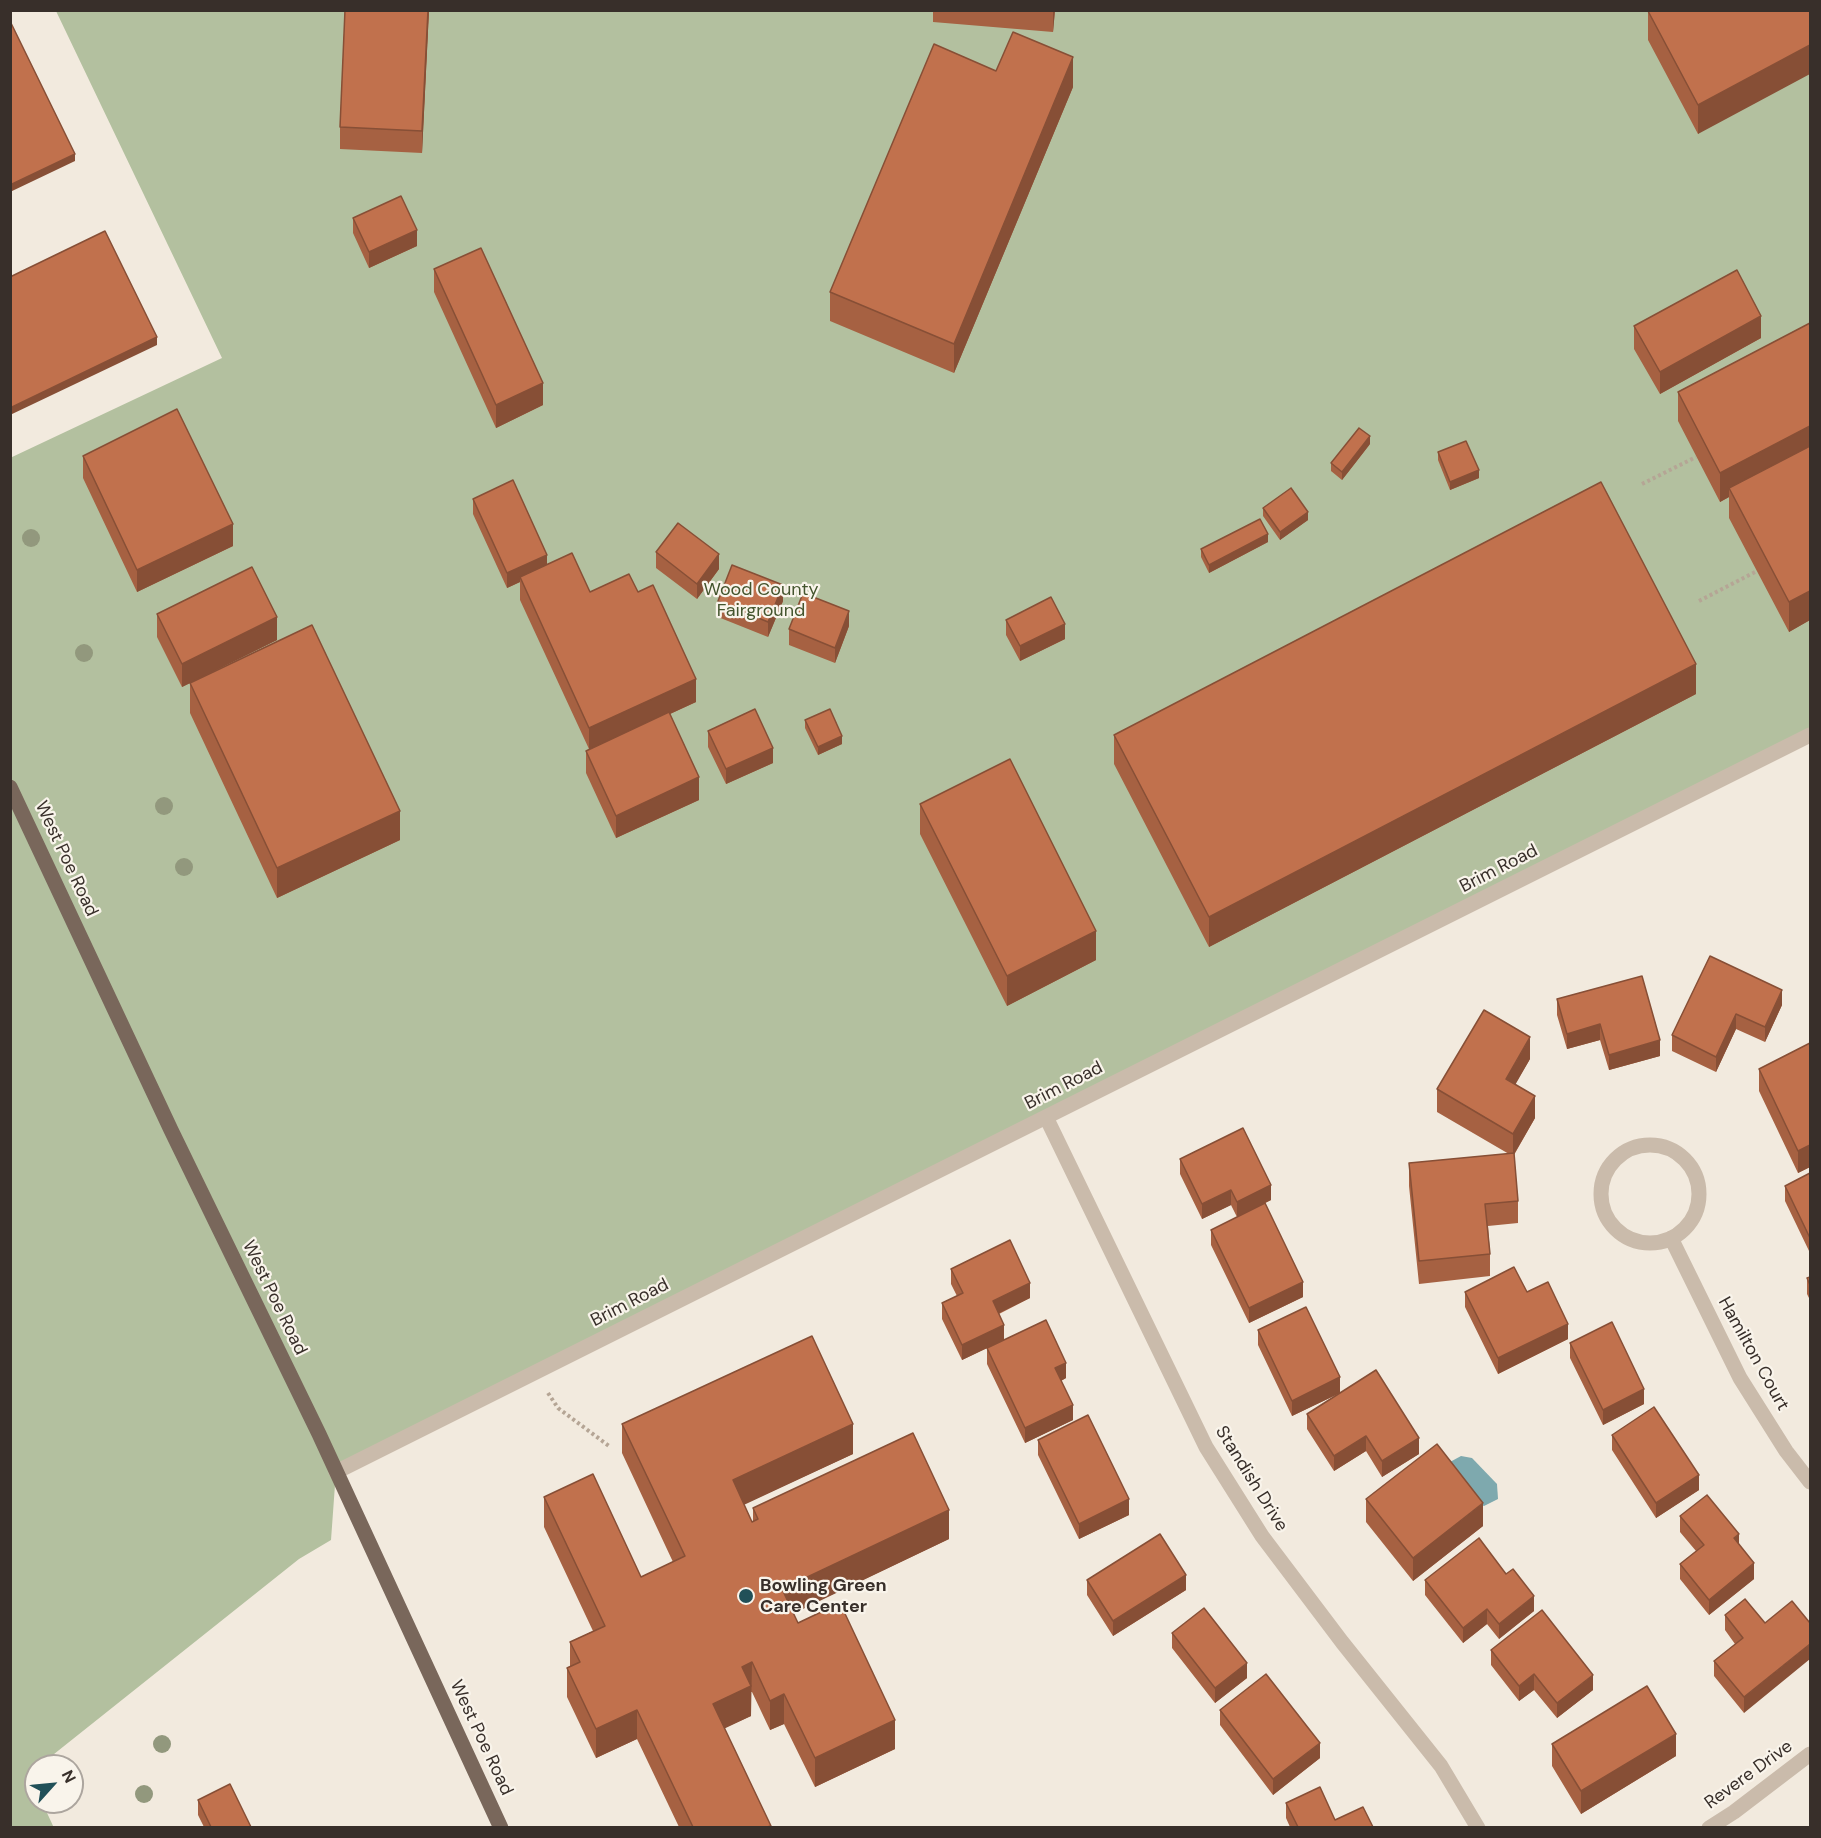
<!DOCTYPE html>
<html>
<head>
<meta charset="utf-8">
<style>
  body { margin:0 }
  #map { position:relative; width:1821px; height:1838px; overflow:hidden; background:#f2eade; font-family:"DM Sans",sans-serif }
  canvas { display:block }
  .frame { position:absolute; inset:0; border:12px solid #382f2a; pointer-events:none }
  .north { position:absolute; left:24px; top:1754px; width:60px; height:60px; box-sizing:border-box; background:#f9f4eb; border:2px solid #aca59e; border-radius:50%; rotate:63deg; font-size:16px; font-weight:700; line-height:24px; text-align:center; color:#382f2a }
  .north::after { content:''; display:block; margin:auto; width:21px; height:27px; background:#215058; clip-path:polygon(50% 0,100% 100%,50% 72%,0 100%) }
</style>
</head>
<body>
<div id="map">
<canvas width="1821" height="1838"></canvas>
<div class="frame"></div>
<div class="north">N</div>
</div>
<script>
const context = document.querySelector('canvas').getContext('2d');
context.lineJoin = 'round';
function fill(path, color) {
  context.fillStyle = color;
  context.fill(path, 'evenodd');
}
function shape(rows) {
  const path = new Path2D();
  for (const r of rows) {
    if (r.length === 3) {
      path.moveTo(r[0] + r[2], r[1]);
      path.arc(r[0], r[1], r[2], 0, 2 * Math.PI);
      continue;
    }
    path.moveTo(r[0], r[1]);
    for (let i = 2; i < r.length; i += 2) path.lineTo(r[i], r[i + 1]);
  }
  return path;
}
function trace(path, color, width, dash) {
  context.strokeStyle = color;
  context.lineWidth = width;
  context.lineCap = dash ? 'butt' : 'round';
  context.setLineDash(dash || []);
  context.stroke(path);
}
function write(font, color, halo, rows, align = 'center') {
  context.font = font + ' "DM Sans",sans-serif';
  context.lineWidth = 4.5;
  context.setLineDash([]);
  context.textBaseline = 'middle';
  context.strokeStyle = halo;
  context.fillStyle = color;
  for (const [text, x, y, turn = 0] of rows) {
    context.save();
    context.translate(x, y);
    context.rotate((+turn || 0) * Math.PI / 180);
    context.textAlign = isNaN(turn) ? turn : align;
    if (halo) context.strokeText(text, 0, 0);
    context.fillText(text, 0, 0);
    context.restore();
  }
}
const green = shape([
  [56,11,1810,11,1810,735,336,1471,331,1540,299,1559,39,1766,36,1766,29,1773,36,1788,36,1802,42,1802,54,1828,10,1827,10,458,222,358]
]);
const water = shape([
  [1461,1456,1472,1458,1497,1484,1498,1499,1484,1506,1471,1500,1450,1462]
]);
const path = shape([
  [1642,484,1696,457],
  [1699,601,1757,571],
  [548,1393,558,1408,609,1446]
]);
const minor = shape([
  [1046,1117,1206,1447,1262,1536,1342,1642,1441,1766,1478,1828],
  [1650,1194,49],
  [1671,1238,1740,1378,1786,1451,1810,1482],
  [336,1472,1810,735],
  [1709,1828,1734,1812,1810,1754]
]);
const major = shape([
  [10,787,171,1130,319,1434,501,1828]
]);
const trees = [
  [31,538],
  [84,653],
  [164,806],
  [184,867],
  [162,1744],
  [144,1794]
];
const wall = shape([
  [345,10,429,10,422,153,340,149,340,127],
  [933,10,1055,10,1053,32,933,22],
  [1810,10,1698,134,1648,40,1648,11],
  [996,71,1073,87,954,373,830,321,830,292],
  [353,218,417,246,369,268,353,233],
  [434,269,543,405,496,428,434,292],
  [1810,323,1810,620,1789,632,1729,518,1729,497,1720,502,1678,421,1678,392],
  [1634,326,1761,338,1660,394,1634,349],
  [1370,444,1342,480,1331,471,1331,463],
  [1438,452,1479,478,1450,490,1438,460],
  [83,456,233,546,137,592,83,478],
  [473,499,547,565,590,592,638,592,696,702,670,714,699,800,616,838,586,773,586,751,589,749,520,600,520,582,507,588,473,514],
  [1263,508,1308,520,1280,540,1263,516],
  [1268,542,1209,573,1201,557,1201,549],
  [656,552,719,569,697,599,656,568],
  [718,601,783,601,768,637,718,617],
  [157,614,277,640,182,687,157,637],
  [1006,620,1065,639,1020,661,1006,635],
  [849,626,835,663,789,645,789,629],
  [190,683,400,840,277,898,190,713],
  [1696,694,1209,947,1114,764,1114,735],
  [805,720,842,744,818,755,805,728],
  [708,731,773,763,726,784,708,747],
  [920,804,1096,960,1007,1006,920,834],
  [1710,956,1782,1005,1765,1042,1736,1029,1716,1072,1672,1051,1672,1035],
  [1557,999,1660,1056,1609,1070,1600,1040,1567,1049,1557,1015],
  [1810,1043,1810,1167,1798,1173,1759,1091,1759,1069],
  [1530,1059,1515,1084,1535,1118,1514,1155,1518,1201,1518,1223,1488,1226,1490,1254,1490,1276,1419,1284,1409,1186,1409,1163,1509,1154,1437,1112,1437,1089],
  [1180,1159,1271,1200,1237,1217,1231,1205,1202,1219,1180,1174],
  [1810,1173,1810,1253,1785,1201,1785,1186],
  [1211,1230,1303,1297,1249,1323,1211,1245],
  [951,1269,1030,1298,999,1314,1004,1340,962,1360,942,1319,942,1303,957,1296,951,1284],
  [1810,1277,1810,1300,1807,1294,1807,1278],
  [1465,1292,1527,1292,1568,1339,1498,1374,1465,1307],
  [1258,1330,1340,1393,1292,1416,1258,1345],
  [1570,1343,1644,1404,1603,1425,1570,1358],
  [987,1348,1066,1378,1061,1381,1073,1420,1025,1443,987,1364],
  [1307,1414,1419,1454,1382,1477,1366,1451,1334,1471,1307,1429],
  [622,1424,853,1454,744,1504,752,1522,753,1521,753,1508,949,1539,793,1613,798,1623,895,1749,815,1787,784,1724,770,1730,752,1692,751,1692,751,1716,724,1728,771,1827,679,1827,637,1739,596,1758,567,1697,567,1668,570,1666,570,1642,593,1631,544,1527,544,1497,641,1577,673,1562,622,1453],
  [1612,1435,1699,1490,1656,1518,1612,1450],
  [1038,1440,1129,1515,1079,1539,1038,1455],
  [1366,1499,1483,1526,1413,1581,1366,1522],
  [1680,1516,1739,1545,1754,1579,1709,1615,1680,1579,1680,1564,1696,1551,1680,1532],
  [1087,1580,1186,1590,1113,1636,1087,1595],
  [1425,1580,1534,1611,1499,1639,1487,1624,1463,1643,1425,1595],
  [1725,1615,1765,1623,1744,1713,1714,1676,1714,1661,1735,1644,1725,1630],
  [1172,1633,1247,1678,1215,1703,1172,1648],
  [1491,1650,1593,1690,1557,1718,1534,1690,1519,1701,1491,1665],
  [1220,1710,1320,1758,1273,1795,1220,1725],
  [1552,1744,1676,1756,1581,1814,1552,1766],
  [198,1800,251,1827,204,1827,198,1815],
  [1286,1803,1335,1820,1373,1827,1290,1827,1286,1818]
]);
const shadedWall = shape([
  [428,10,429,10,422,153,422,131],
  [1053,10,1055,10,1053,32],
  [1810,45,1810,74,1698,134,1698,105],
  [1073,57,1073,87,954,373,954,344],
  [75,154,75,161,10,192,10,185],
  [417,230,417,246,369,268,369,252],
  [1761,316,1761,338,1660,394,1660,372],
  [157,337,157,345,10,415,10,408],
  [543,383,543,405,496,428,496,405],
  [1810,426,1810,455,1729,488,1729,497,1720,502,1720,473],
  [1370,436,1370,444,1342,480,1342,472],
  [1479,470,1479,478,1450,490,1450,482],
  [1308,512,1308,520,1280,540,1280,532],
  [233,524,233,546,137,592,137,570],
  [1268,534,1268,542,1209,573,1209,565],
  [719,554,719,569,697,599,697,584],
  [547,555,547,570,520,577,520,582,507,588,507,573],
  [783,585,783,601,768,637,768,622],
  [1810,591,1810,620,1789,632,1789,602],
  [849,611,849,626,835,663,835,648],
  [277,617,277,640,182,687,182,664],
  [1065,624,1065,639,1020,661,1020,646],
  [1696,664,1696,694,1209,947,1209,917],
  [696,679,696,702,589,751,589,728],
  [842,736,842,744,818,755,818,747],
  [773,748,773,763,726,784,726,769],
  [699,777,699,800,616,838,616,816],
  [400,811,400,840,277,898,277,868],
  [1096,931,1096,960,1007,1006,1007,976],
  [1782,990,1782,1005,1765,1042,1765,1027],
  [1736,1014,1736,1029,1716,1072,1716,1057],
  [1600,1024,1600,1040,1567,1049,1567,1034],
  [1530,1037,1530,1059,1506,1101,1506,1079],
  [1660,1040,1660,1056,1609,1070,1609,1055],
  [1535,1096,1535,1118,1513,1156,1513,1134],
  [1810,1145,1810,1167,1798,1173,1798,1151],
  [1271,1185,1271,1200,1237,1217,1237,1202],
  [1231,1190,1231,1205,1202,1219,1202,1204],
  [1303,1282,1303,1297,1249,1323,1249,1308],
  [1030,1283,1030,1298,993,1316,993,1301],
  [1568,1324,1568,1339,1498,1374,1498,1358],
  [1004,1325,1004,1340,962,1360,962,1345],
  [1066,1363,1066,1378,1055,1384,1055,1368],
  [1340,1377,1340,1393,1292,1416,1292,1401],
  [1644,1389,1644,1404,1603,1425,1603,1410],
  [1073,1405,1073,1420,1025,1443,1025,1428],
  [853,1424,853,1454,733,1510,733,1480],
  [1366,1436,1366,1451,1334,1471,1334,1456],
  [1419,1438,1419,1454,1382,1477,1382,1461],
  [1699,1475,1699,1490,1656,1518,1656,1503],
  [1129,1499,1129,1515,1079,1539,1079,1524],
  [1483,1503,1483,1526,1413,1581,1413,1558],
  [949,1510,949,1539,782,1619,782,1589],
  [1739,1534,1739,1549,1734,1538],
  [1754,1563,1754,1579,1709,1615,1709,1600],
  [1186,1575,1186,1590,1113,1636,1113,1621],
  [1534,1596,1534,1611,1499,1639,1499,1624],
  [1487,1609,1487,1624,1463,1643,1463,1628],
  [1810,1644,1810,1659,1744,1713,1744,1697],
  [752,1662,751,1716,713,1734,713,1704,742,1667],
  [1247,1663,1247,1678,1215,1703,1215,1688],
  [1534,1674,1534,1690,1519,1701,1519,1686],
  [1593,1675,1593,1690,1557,1718,1557,1703],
  [784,1694,784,1724,770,1730,770,1701],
  [637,1710,637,1739,596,1758,596,1729],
  [895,1720,895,1749,815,1787,815,1758],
  [1676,1734,1676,1756,1581,1814,1581,1791],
  [1320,1743,1320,1758,1273,1795,1273,1779]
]);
const building = shape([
  [345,10,428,10,422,131,340,127,345,10],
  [1810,10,1810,45,1698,105,1648,11,1810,10],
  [10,21,75,154,10,185,10,21],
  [1013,32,1073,57,954,344,830,292,934,44,996,71,1013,32],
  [401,196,417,230,369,252,353,218,401,196],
  [105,231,157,337,10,408,10,277,105,231],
  [481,248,543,383,496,405,434,269,481,248],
  [1737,270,1761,316,1660,372,1634,326,1737,270],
  [1810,323,1810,426,1720,473,1678,392,1810,323],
  [177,409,233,524,137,570,83,456,177,409],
  [1359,428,1370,436,1342,472,1331,463,1359,428],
  [1466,441,1479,470,1450,482,1438,452,1466,441],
  [1810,446,1810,591,1789,602,1729,488,1810,446],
  [513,480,547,555,507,573,473,499,513,480],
  [1601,482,1696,664,1209,917,1114,735,1601,482],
  [1291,488,1308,512,1280,532,1263,508,1291,488],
  [1260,519,1268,534,1209,565,1201,549,1260,519],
  [678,523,719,554,697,584,656,552,678,523],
  [572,553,590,592,629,574,638,592,653,585,696,679,589,728,520,577,572,553],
  [732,565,783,585,768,622,718,601,732,565],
  [252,567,277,617,182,664,157,614,252,567],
  [803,593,849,611,835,648,789,629,803,593],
  [1051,597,1065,624,1020,646,1006,620,1051,597],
  [312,625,400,811,277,868,190,683,312,625],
  [755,709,773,748,726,769,708,731,755,709],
  [830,709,842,736,818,747,805,720,830,709],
  [669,712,699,777,616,816,586,751,669,712],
  [1010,759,1096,931,1007,976,920,804,1010,759],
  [1710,956,1782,990,1765,1027,1736,1014,1716,1057,1672,1035,1710,956],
  [1642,976,1660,1040,1609,1055,1600,1024,1567,1034,1557,999,1642,976],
  [1484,1010,1530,1037,1506,1079,1535,1096,1513,1134,1437,1089,1484,1010],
  [1810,1043,1810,1145,1798,1151,1759,1069,1810,1043],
  [1243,1128,1271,1185,1237,1202,1231,1190,1202,1204,1180,1159,1243,1128],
  [1514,1153,1518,1201,1485,1204,1490,1254,1419,1261,1409,1163,1514,1153],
  [1810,1173,1810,1238,1785,1186,1810,1173],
  [1265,1203,1303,1282,1249,1308,1211,1230,1265,1203],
  [1010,1240,1030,1283,993,1301,1004,1325,962,1345,942,1303,963,1293,951,1269,1010,1240],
  [1514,1267,1527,1292,1548,1282,1568,1324,1498,1358,1465,1292,1514,1267],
  [1810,1277,1810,1285,1807,1278,1810,1277],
  [1306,1307,1340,1377,1292,1401,1258,1330,1306,1307],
  [1046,1320,1066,1363,1055,1368,1073,1405,1025,1428,987,1348,1046,1320],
  [1612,1322,1644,1389,1603,1410,1570,1343,1612,1322],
  [812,1336,853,1424,733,1480,752,1522,758,1519,753,1508,913,1433,949,1510,782,1589,798,1623,840,1603,895,1720,815,1758,784,1694,770,1701,752,1662,742,1667,751,1686,713,1704,771,1826,767,1827,693,1827,637,1710,596,1729,567,1668,580,1662,570,1642,605,1626,544,1497,593,1474,641,1577,685,1556,622,1424,812,1336],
  [1376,1370,1419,1438,1382,1461,1366,1436,1334,1456,1307,1414,1376,1370],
  [1654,1407,1699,1475,1656,1503,1612,1435,1654,1407],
  [1088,1415,1129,1499,1079,1524,1038,1440,1088,1415],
  [1437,1444,1483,1503,1413,1558,1366,1499,1437,1444],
  [1707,1495,1739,1534,1734,1538,1754,1563,1709,1600,1680,1564,1704,1545,1680,1516,1707,1495],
  [1160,1534,1186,1575,1113,1621,1087,1580,1160,1534],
  [1479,1538,1506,1574,1513,1569,1534,1596,1499,1624,1487,1609,1463,1628,1425,1580,1479,1538],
  [1745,1599,1765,1623,1792,1601,1810,1623,1810,1644,1744,1697,1714,1661,1743,1638,1725,1615,1745,1599],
  [1204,1608,1247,1663,1215,1688,1172,1633,1204,1608],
  [1542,1610,1593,1675,1557,1703,1534,1674,1519,1686,1491,1650,1542,1610],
  [1266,1674,1320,1743,1273,1779,1220,1710,1266,1674],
  [1647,1686,1676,1734,1581,1791,1552,1744,1647,1686],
  [230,1784,251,1827,211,1827,198,1800,230,1784],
  [1320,1787,1335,1820,1363,1807,1373,1827,1298,1827,1286,1803,1320,1787]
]);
const markers = [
  [746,1596,8,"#215058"]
];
const parkNames = [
  ["Wood County",761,590],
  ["Fairground",761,611]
];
const streetNames = [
  ["West Poe Road",66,859,65],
  ["Brim Road",1499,869,-27],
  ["Brim Road",1064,1086,-27],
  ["West Poe Road",274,1298,64],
  ["Brim Road",630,1303,-27],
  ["Hamilton Court",1753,1354,61],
  ["Standish Drive",1251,1479,58],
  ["West Poe Road",481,1738,65],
  ["Revere Drive",1749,1775,-36]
];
const poiNames = [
  ["Bowling Green",760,1586],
  ["Care Center",760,1607]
];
fill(green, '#b3c09f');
fill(water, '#7ea9ae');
trace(path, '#b5a595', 4, [3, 3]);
trace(minor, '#cabbab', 15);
trace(major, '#79675b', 15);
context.fillStyle = '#92987d';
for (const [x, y] of trees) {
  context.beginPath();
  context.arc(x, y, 9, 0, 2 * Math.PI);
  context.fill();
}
fill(wall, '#a66142');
fill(shadedWall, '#874f36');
fill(building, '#c1714d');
trace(building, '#874f36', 1.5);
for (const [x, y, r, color] of markers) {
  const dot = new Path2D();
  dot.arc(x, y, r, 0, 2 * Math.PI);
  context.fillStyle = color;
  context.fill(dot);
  trace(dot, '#f9f4eb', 2);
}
write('18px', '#44552e', '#f9f4eb', parkNames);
write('18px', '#382f2a', '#f9f4eb', streetNames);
write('bold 18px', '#382f2a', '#f9f4eb', poiNames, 'left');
</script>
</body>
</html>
